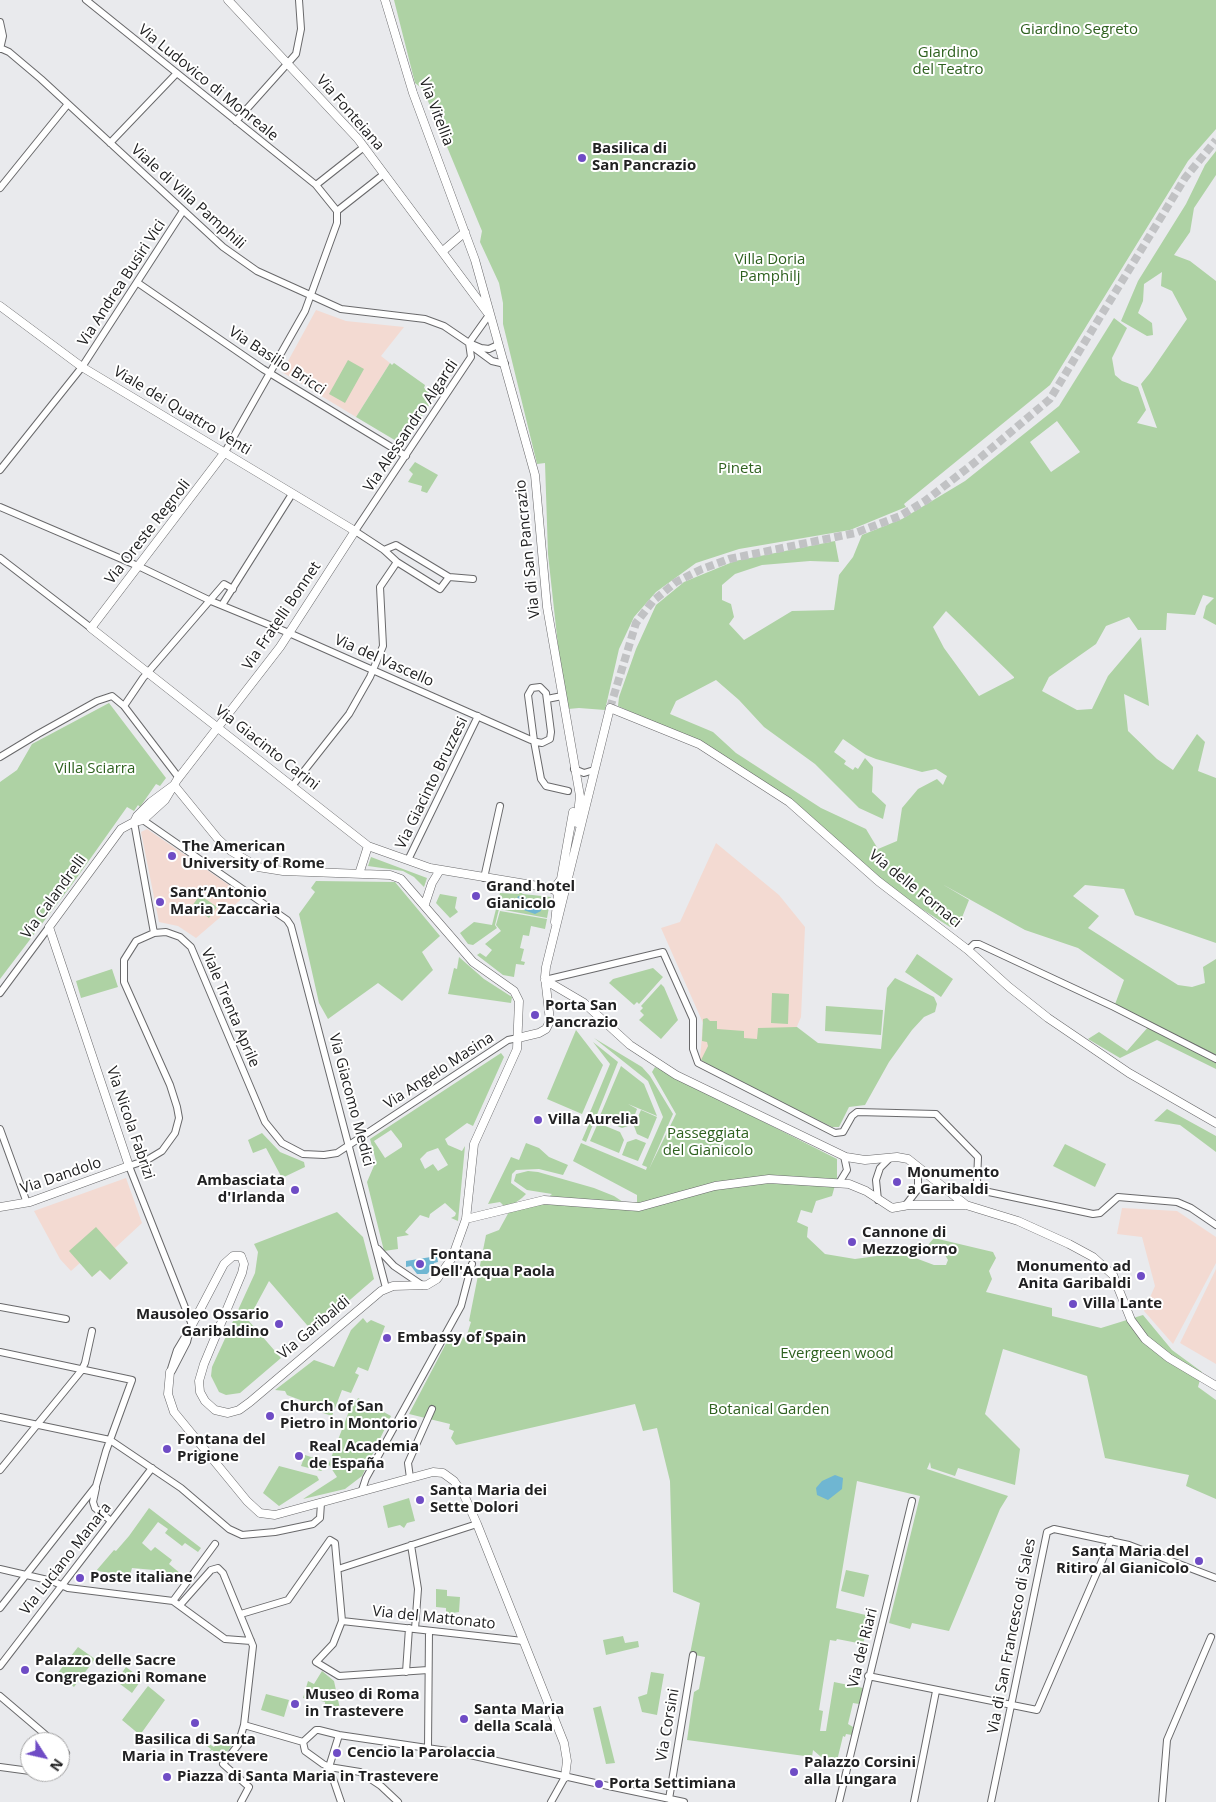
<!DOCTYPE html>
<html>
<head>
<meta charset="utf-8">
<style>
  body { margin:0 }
  #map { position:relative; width:1216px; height:1802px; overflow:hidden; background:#e9eaed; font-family:"Open Sans",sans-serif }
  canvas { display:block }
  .north { position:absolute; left:20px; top:1732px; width:50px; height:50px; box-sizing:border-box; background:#fff; border:1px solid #a6a6a7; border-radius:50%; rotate:125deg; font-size:14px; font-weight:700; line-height:20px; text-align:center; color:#212122 }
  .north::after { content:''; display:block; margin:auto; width:18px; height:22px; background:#6f4cc5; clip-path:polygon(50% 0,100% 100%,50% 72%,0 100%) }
</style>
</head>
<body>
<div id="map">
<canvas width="1216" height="1802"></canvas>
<div class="north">N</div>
</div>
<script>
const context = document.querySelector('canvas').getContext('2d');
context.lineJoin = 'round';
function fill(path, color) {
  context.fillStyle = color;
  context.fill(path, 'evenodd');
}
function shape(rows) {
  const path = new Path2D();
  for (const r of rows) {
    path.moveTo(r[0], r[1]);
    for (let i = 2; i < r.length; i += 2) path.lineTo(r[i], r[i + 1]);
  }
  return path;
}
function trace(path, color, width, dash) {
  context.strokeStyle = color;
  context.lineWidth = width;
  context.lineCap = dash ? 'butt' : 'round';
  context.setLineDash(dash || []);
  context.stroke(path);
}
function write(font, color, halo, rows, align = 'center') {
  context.font = font + ' "Open Sans",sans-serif';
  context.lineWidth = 4;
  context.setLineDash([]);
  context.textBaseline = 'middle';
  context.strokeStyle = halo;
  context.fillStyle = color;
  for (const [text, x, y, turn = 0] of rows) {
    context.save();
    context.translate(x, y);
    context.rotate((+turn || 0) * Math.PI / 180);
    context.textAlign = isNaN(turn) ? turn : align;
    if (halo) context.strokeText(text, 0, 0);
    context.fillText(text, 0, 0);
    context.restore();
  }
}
const education = shape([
  [316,310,346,321,404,327,381,356,390,363,356,417,282,372],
  [147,829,245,896,196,938,178,926,159,922,141,832],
  [716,843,779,895,805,927,801,1017,767,1096,760,1092,759,1088,756,1086,753,1088,715,1070,700,1059,703,1023,661,928,680,922],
  [126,1178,142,1223,115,1248,128,1263,110,1280,100,1270,92,1277,80,1263,71,1271,60,1259,34,1211],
  [1122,1208,1177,1211,1216,1237,1216,1263,1173,1344,1144,1311,1155,1286,1142,1237,1117,1234],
  [1216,1269,1216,1364,1180,1343]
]);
const green = shape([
  [394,0,1216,0,1216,129,1188,161,1050,385,904,504,906,507,850,530,739,549,696,563,656,592,634,617,619,649,605,710,579,708,568,709,560,664,548,554,545,463,537,464,503,324,503,303,499,283,480,242,482,231,423,89,415,83],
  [1216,151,1216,175,1194,208,1190,232,1174,255,1190,261,1216,281,1216,625,1203,618,1206,606,1214,598,1203,595,1195,615,1167,613,1166,630,1138,630,1129,617,1106,626,1096,644,1049,677,1042,691,1077,710,1092,709,1108,676,1141,637,1149,706,1124,694,1128,731,1157,759,1173,770,1197,734,1205,742,1198,771,1216,778,1216,943,1135,915,1124,889,1085,885,1073,896,1099,916,1088,928,1178,985,1192,987,1205,983,1203,967,1216,959,1216,1069,1157,1040,1120,1058,1088,1039,1099,1032,1127,1051,1149,1026,1114,1007,1124,980,1078,948,1025,930,942,884,969,900,961,920,950,927,903,897,878,879,797,804,714,750,618,706,619,697,636,649,656,605,684,582,735,561,835,541,839,562,810,561,762,565,735,574,722,585,722,600,731,604,734,617,729,624,744,640,792,611,834,610,839,575,853,557,862,535,902,519,965,481,1059,406,1114,318,1127,328,1112,358,1115,375,1122,381,1138,387,1146,410,1137,423,1157,428,1141,384,1150,373,1187,319,1172,291,1161,286,1162,272,1144,284,1143,301,1138,313,1152,323,1153,335,1147,336,1121,321,1138,281,1186,204,1205,165],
  [1057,421,1080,452,1051,472,1030,442],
  [946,611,1014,677,1014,678,979,696,944,648,933,627],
  [716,680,739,700,764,727,815,764,859,808,883,819,886,805,872,792,873,767,865,758,858,769,855,767,853,770,844,764,846,761,834,752,843,739,866,755,876,759,922,772,936,769,947,776,943,785,937,779,918,789,902,808,897,841,878,849,866,829,821,808,736,753,713,732,670,714,676,701],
  [348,360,364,369,345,403,329,394],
  [390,363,392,365,394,363,425,385,424,388,435,396,403,445,356,417],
  [415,462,438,475,427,493,421,491,422,486,408,482,413,474,409,470],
  [109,703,166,778,160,786,156,784,140,807,138,805,134,811,127,807,73,883,0,979,0,782,17,770,32,744],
  [371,857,427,878,424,887,414,877,403,871,368,866],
  [316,881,395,882,440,936,422,952,433,970,402,1001,378,983,328,1019,319,1003,299,914,315,892,311,888],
  [520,892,523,894,551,897,547,918,499,909,495,925,497,928,473,945,468,944,460,933,474,922,492,925,500,893,519,894],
  [440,894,457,897,455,908,458,912,450,918,436,903],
  [200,895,217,907,209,918,192,906],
  [500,911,547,919,545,929,531,926,529,936,523,935,520,948,524,949,521,961,525,962,524,965,516,964,514,977,503,975,477,955,480,953,486,957,492,950,485,944,501,931,496,925],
  [917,954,953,979,941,997,905,972],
  [459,957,484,979,512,997,511,1003,448,994,454,968,457,969],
  [653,968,663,977,639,1004,637,1002,634,1005,609,983,613,979],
  [112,969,118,987,81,998,76,981],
  [895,978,934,997,937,1004,935,1012,924,1017,912,1030,889,1062,865,1105,849,1107,839,1127,832,1127,724,1074,701,1060,708,1046,707,1042,702,1041,703,1019,707,1018,710,1021,717,1021,717,1029,744,1031,744,1038,757,1039,758,1028,797,1027,818,1043,881,1049,887,988],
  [661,984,664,987,678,1020,661,1039,639,1020,644,1015,640,1011,643,1008,641,1006],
  [772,993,789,994,788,1024,771,1023],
  [826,1006,883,1010,881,1035,825,1031],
  [576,1030,603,1065,582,1114,547,1099],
  [594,1038,642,1067,650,1076,673,1114,649,1169,676,1114,652,1072,655,1067,837,1159,837,1178,832,1196,816,1201,812,1213,801,1210,797,1222,808,1227,807,1237,825,1254,855,1259,884,1255,910,1256,934,1265,946,1265,948,1260,945,1255,927,1246,934,1238,993,1252,996,1258,989,1271,992,1279,986,1292,1052,1308,1052,1316,1101,1328,1143,1315,1172,1350,1202,1372,1198,1387,1216,1400,1216,1499,1186,1486,1189,1475,1105,1458,1087,1376,1003,1349,985,1414,1020,1449,1015,1485,958,1468,955,1476,931,1468,930,1462,927,1469,1008,1496,1000,1509,949,1631,912,1623,910,1629,889,1623,920,1496,857,1481,836,1608,870,1616,863,1644,837,1639,836,1641,830,1640,819,1710,823,1711,820,1731,826,1731,834,1682,863,1688,859,1704,853,1703,848,1724,853,1727,852,1735,846,1734,845,1737,843,1736,836,1765,826,1764,827,1762,813,1750,812,1757,687,1740,694,1692,699,1689,705,1657,690,1654,700,1603,673,1592,670,1481,657,1428,643,1431,635,1404,456,1445,451,1438,454,1431,449,1429,450,1424,409,1414,451,1334,466,1338,471,1322,469,1321,486,1235,499,1230,510,1210,541,1203,552,1194,527,1190,514,1181,516,1174,528,1171,538,1172,594,1188,614,1196,626,1204,637,1202,637,1195,573,1161,581,1143,646,1170,647,1167,642,1165,663,1117,648,1081],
  [593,1042,618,1062,586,1142,582,1140,591,1119,588,1117,610,1064],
  [501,1053,504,1057,473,1126,467,1123,445,1139,448,1145,462,1151,465,1146,458,1221,451,1218,455,1216,456,1213,445,1203,430,1214,429,1218,420,1215,405,1232,409,1235,397,1237,398,1249,384,1251,367,1182,376,1161,370,1139],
  [391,1130,402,1144,402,1147,385,1158,374,1141],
  [438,1148,448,1165,438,1171,433,1164,425,1169,420,1159,427,1152],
  [621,1066,644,1084,657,1116,628,1104,637,1109,631,1125,622,1128,599,1118],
  [1167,1109,1216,1136,1216,1152,1180,1125,1154,1121],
  [641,1110,657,1117,648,1139,637,1134,634,1126],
  [598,1123,620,1132,624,1140,619,1153,590,1141],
  [262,1133,280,1152,304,1162,305,1167,282,1178,266,1148,253,1153,248,1140],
  [636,1139,646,1143,638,1161,622,1155,627,1142],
  [526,1143,539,1148,549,1157,568,1165,563,1175,539,1169,516,1170,512,1174,511,1183,526,1194,522,1198,515,1203,504,1206,500,1202,488,1204,511,1157,519,1160],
  [1065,1144,1106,1164,1095,1187,1053,1166],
  [337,1212,363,1237,374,1279,313,1332,269,1281,248,1320,281,1358,240,1393,226,1395,219,1392,211,1376,212,1367,255,1273,258,1252,254,1244],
  [96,1227,128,1263,110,1280,100,1270,92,1277,69,1251],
  [363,1318,367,1323,371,1320,385,1326,368,1371,358,1367,355,1373,359,1375,351,1393,342,1390,332,1416,302,1406,303,1401,287,1395,285,1391,275,1390,314,1360,334,1367,351,1330],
  [358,1398,391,1416,362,1476,345,1489,303,1499,337,1477,329,1465,321,1471,301,1466,305,1455,329,1463,353,1401,356,1402],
  [279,1466,317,1476,319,1480,279,1506,263,1493],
  [409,1498,415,1521,407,1523,404,1528,400,1525,388,1528,383,1506],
  [149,1508,201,1548,198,1552,185,1543,182,1546,165,1533,168,1529,158,1522,142,1543,151,1551,155,1547,172,1560,169,1564,181,1574,177,1580,165,1571,132,1568,130,1575,96,1571,114,1550,116,1551,129,1536],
  [846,1570,869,1575,864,1597,841,1591],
  [436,1589,447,1590,447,1596,460,1597,459,1612,446,1614,446,1608,436,1607],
  [623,1636,625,1643,638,1641,639,1647,606,1655,603,1640],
  [78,1647,95,1659,74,1687,57,1674],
  [126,1667,142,1679,132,1693,116,1681],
  [322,1671,334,1681,340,1709,325,1704,325,1702,321,1701,323,1692,310,1689,307,1699,303,1698,308,1681,314,1684],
  [651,1672,664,1674,657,1715,642,1712,638,1697,647,1694],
  [148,1686,165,1700,140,1735,122,1720],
  [266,1694,289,1700,284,1717,261,1710],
  [601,1706,601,1707,615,1763,606,1764,593,1708],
  [223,1735,234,1743,219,1762,217,1760,220,1756,212,1750,209,1752,211,1749,207,1746,209,1744,214,1747]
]);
const water = shape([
  [518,896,541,903,541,911,535,914,518,908,515,905],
  [437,1256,438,1262,434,1263,432,1269,427,1274,417,1274,411,1266,406,1267,406,1261],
  [835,1475,843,1478,842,1489,828,1500,817,1495,816,1488,822,1481]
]);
const tertiaryTunnel = shape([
  [610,708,636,623,653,601,676,582,702,569,729,559,855,533,900,516,925,501,974,463,1050,399,1185,178,1216,140]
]);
const minor = shape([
  [86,0,316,185,337,211],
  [0,22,3,36,0,49],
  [0,48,9,52,41,79,223,247,257,271,341,309,425,319,444,326,469,343,481,348,489,349,498,345],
  [236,121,296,54,301,29,299,0],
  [110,143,176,74],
  [316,185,364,147],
  [0,188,68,104],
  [337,211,384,174],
  [138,283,263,369,406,456],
  [469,343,489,315],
  [473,347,492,361,505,364],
  [225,452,305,311,337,223,337,211],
  [0,470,82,367,183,211],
  [0,507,138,566,211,601,289,633,531,740,537,742,542,743,550,739,551,732,546,693,540,687,532,688,528,695,534,741,541,779,546,786,568,791],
  [384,550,396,545,449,577,440,589,397,562,384,550,355,531,471,357,469,343],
  [0,558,91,628],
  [449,577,473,579],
  [222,605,292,494],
  [547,699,562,696],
  [124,706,143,678,224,584,233,589],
  [0,757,38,734,97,701,112,696,124,706,179,778],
  [574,769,584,773,594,770],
  [293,785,349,714,370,677,383,646,380,587,397,562],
  [143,820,287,920,291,926,386,1288],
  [134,822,154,933],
  [408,860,478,716],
  [484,878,500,806],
  [968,950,974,944,979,944,1114,1007,1216,1059],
  [545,980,663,952,693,1019,693,1049,698,1063,835,1133,843,1132,852,1116,857,1112,936,1114,978,1157,977,1182,984,1191,1093,1214,1100,1213,1118,1197,1177,1202,1191,1208,1216,1225],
  [0,993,49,927],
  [0,1129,27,1203],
  [839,1183,847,1170,844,1156],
  [878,1200,876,1180,880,1168,890,1158],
  [905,1206,918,1189,918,1168],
  [378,1249,394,1266,422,1285],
  [0,1307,66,1319],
  [192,1325,129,1166,147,1160,162,1151,175,1133,179,1118,177,1107,170,1085,124,982,124,960,136,941,154,933,166,932,180,937,191,947,265,1122,282,1143,303,1154,324,1155,337,1153,508,1040,518,1038],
  [0,1352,132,1380,106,1451,96,1486,0,1608],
  [172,1371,187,1342,191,1326],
  [170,1372,177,1350,192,1325],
  [0,1417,110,1440,181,1488,229,1529,242,1535,275,1532,313,1524,320,1518,321,1503],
  [0,1470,81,1371,85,1363,92,1331],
  [410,1478,408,1463,432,1409],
  [96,1488,93,1502,95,1508,111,1521],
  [362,1490,366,1478,461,1306,472,1264],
  [411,1545,418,1589,415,1629],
  [0,1569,52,1581,68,1588,173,1601,225,1639,251,1641],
  [338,1569,477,1524],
  [173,1601,215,1544],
  [180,1605,211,1570,218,1568,223,1573,253,1646,244,1725,238,1745,223,1764,249,1787,241,1802],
  [241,1614,288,1600,330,1540,335,1543,342,1621,333,1644,316,1662,339,1676,428,1670],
  [342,1621,523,1641],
  [0,1666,152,1468],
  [406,1672,409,1628],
  [868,1676,1037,1710,1111,1540],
  [0,1696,54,1742],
  [244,1725,303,1742],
  [339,1735,329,1767,341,1802],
  [303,1742,316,1730,319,1730,339,1735,461,1753,595,1783],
  [303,1742,305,1751,323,1764,329,1767,360,1772,381,1786,398,1802],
  [60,1747,66,1753,60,1759],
  [428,1748,429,1631],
  [0,1767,30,1771],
  [35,1772,48,1772],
  [599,1784,684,1802],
  [669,1799,693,1655],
  [551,1802,565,1777],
  [839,1802,912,1501],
  [914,1802,936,1691],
  [991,1802,1047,1532,1054,1529,1129,1545,1216,1578],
  [1162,1802,1167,1740,1211,1637]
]);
const tertiary = shape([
  [228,0,358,139,487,312],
  [385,0,413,93,475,260,535,475,547,607,580,796,577,823],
  [443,251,465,232],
  [0,306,82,367,355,531,280,647,177,780,165,800,143,820,134,822,121,829,49,927,129,1166,30,1202,0,1207],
  [225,452,91,628,368,846,430,868,550,888,556,891,558,895,555,922],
  [174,785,218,839,231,851,258,867,283,871,390,875,401,879,473,962,514,991,519,1001,517,1049,474,1144,466,1219,452,1258,437,1279,427,1285,393,1286,381,1291,250,1402,239,1410,228,1413,215,1410,205,1401,200,1392,199,1381,204,1364,242,1273,244,1264,241,1256,233,1256,224,1264,192,1325],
  [134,822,137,816,151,802,174,785],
  [359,874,368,846],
  [550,888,556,886,561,879,573,812],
  [425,904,432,883,440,870],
  [545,980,584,1003,630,1045,676,1075,846,1157,865,1160,897,1157,908,1159,966,1205],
  [518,1038,539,1033,546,1029,550,1021,545,977,546,967,610,708,699,744,789,802,878,881,968,950,1009,987,1048,1018,1129,1073,1216,1123],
  [466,1219,544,1200,639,1207,715,1186,769,1179,849,1184,866,1191,892,1208,909,1205,966,1205,1018,1221,1069,1244,1093,1257,1113,1275,1131,1320,1145,1339,1169,1358,1216,1386],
  [170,1372,168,1394,174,1412,247,1501,260,1513,275,1515,433,1472,443,1473,454,1481,464,1495,477,1524,564,1743,567,1761,565,1777]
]);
const markers = [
  [582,158,5,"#6f4cc5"],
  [172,856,5,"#6f4cc5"],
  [476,896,5,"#6f4cc5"],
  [160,902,5,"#6f4cc5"],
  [535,1015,5,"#6f4cc5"],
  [538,1120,5,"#6f4cc5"],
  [897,1182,5,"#6f4cc5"],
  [295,1190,5,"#6f4cc5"],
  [852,1242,5,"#6f4cc5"],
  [420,1264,5,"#6f4cc5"],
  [1141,1276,5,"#6f4cc5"],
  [1073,1304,5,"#6f4cc5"],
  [279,1324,5,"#6f4cc5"],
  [387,1338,5,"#6f4cc5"],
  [270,1416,5,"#6f4cc5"],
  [167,1449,5,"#6f4cc5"],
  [299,1456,5,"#6f4cc5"],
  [420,1500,5,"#6f4cc5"],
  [1199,1561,5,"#6f4cc5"],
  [80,1578,5,"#6f4cc5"],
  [25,1670,5,"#6f4cc5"],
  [295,1704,5,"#6f4cc5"],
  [464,1719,5,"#6f4cc5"],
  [195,1723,5,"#6f4cc5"],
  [337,1753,5,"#6f4cc5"],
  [794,1772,5,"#6f4cc5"],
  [167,1777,5,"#6f4cc5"],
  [599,1784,5,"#6f4cc5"]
];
const parkNames = [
  ["Giardino Segreto",1079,30],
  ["Giardino",948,53],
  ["del Teatro",948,70],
  ["Villa Doria",770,260],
  ["Pamphilj",770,277],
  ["Pineta",740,469],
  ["Villa Sciarra",95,769],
  ["Passeggiata",708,1134],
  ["del Gianicolo",708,1151],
  ["Evergreen wood",837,1354],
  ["Botanical Garden",769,1410]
];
const streetNames = [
  ["Via Ludovico di Monreale",208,83,39],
  ["Via Vitellia",436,112,69],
  ["Via Fonteiana",350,113,49],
  ["Viale di Villa Pamphili",188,197,42],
  ["Via Andrea Busiri Vici",122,283,-57],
  ["Via Basilio Bricci",277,361,33],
  ["Viale dei Quattro Venti",182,411,31],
  ["Via Alessandro Algardi",411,426,-56],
  ["Via Oreste Regnoli",148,532,-52],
  ["Via di San Pancrazio",528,549,-96],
  ["Via Fratelli Bonnet",282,616,-56],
  ["Via del Vascello",384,661,24],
  ["Via Giacinto Carini",267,748,38],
  ["Via Giacinto Bruzzesi",432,783,-64],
  ["Via delle Fornaci",915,889,39],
  ["Via Calandrelli",54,897,-54],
  ["Viale Trenta Aprile",230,1008,67],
  ["Via Angelo Masina",439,1071,-33],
  ["Via Giacomo Medici",351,1100,75],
  ["Via Nicola Fabrizi",130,1123,71],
  ["Via Dandolo",61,1176,-19],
  ["Via Garibaldi",314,1328,-40],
  ["Via Luciano Manara",66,1559,-52],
  ["Via del Mattonato",434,1618,6],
  ["Via di San Francesco di Sales",1012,1636,-79],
  ["Via dei Riari",863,1648,-76],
  ["Via Corsini",668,1725,-80]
];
const poiNames = [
  ["Basilica di",592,149],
  ["San Pancrazio",592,166],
  ["The American",182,847],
  ["University of Rome",182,864],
  ["Grand hotel",486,887],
  ["Gianicolo",486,904],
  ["Sant’Antonio",170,893],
  ["Maria Zaccaria",170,910],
  ["Porta San",545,1006],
  ["Pancrazio",545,1023],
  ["Villa Aurelia",548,1120],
  ["Monumento",907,1173],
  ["a Garibaldi",907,1190],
  ["Ambasciata",285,1181,"right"],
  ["d'Irlanda",285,1198,"right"],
  ["Cannone di",862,1233],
  ["Mezzogiorno",862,1250],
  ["Fontana",430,1255],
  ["Dell'Acqua Paola",430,1272],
  ["Monumento ad",1131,1267,"right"],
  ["Anita Garibaldi",1131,1284,"right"],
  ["Villa Lante",1083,1304],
  ["Mausoleo Ossario",269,1315,"right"],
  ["Garibaldino",269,1332,"right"],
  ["Embassy of Spain",397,1338],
  ["Church of San",280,1407],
  ["Pietro in Montorio",280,1424],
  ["Fontana del",177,1440],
  ["Prigione",177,1457],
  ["Real Academia",309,1447],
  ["de España",309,1464],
  ["Santa Maria dei",430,1491],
  ["Sette Dolori",430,1508],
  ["Santa Maria del",1189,1552,"right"],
  ["Ritiro al Gianicolo",1189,1569,"right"],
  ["Poste italiane",90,1578],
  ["Palazzo delle Sacre",35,1661],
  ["Congregazioni Romane",35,1678],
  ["Museo di Roma",305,1695],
  ["in Trastevere",305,1712],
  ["Santa Maria",474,1710],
  ["della Scala",474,1727],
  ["Basilica di Santa",195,1740,"center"],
  ["Maria in Trastevere",195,1757,"center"],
  ["Cencio la Parolaccia",347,1753],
  ["Palazzo Corsini",804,1763],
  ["alla Lungara",804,1780],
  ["Piazza di Santa Maria in Trastevere",177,1777],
  ["Porta Settimiana",609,1784]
];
fill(education, '#f3dad2');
fill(green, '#aed2a4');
fill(water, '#6fb6d2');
trace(tertiaryTunnel, '#c1c2c4', 8, [8, 4]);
trace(minor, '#69696b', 8);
trace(tertiary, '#69696b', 9);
trace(minor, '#fff', 6);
trace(tertiary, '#fff', 8);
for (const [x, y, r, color] of markers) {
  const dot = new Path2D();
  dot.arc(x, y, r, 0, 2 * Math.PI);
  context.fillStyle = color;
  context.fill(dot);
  trace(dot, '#fff', 2);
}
write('15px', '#2e611f', '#fff', parkNames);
write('15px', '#212122', '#fff', streetNames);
write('bold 15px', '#212122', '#fff', poiNames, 'left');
</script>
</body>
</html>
